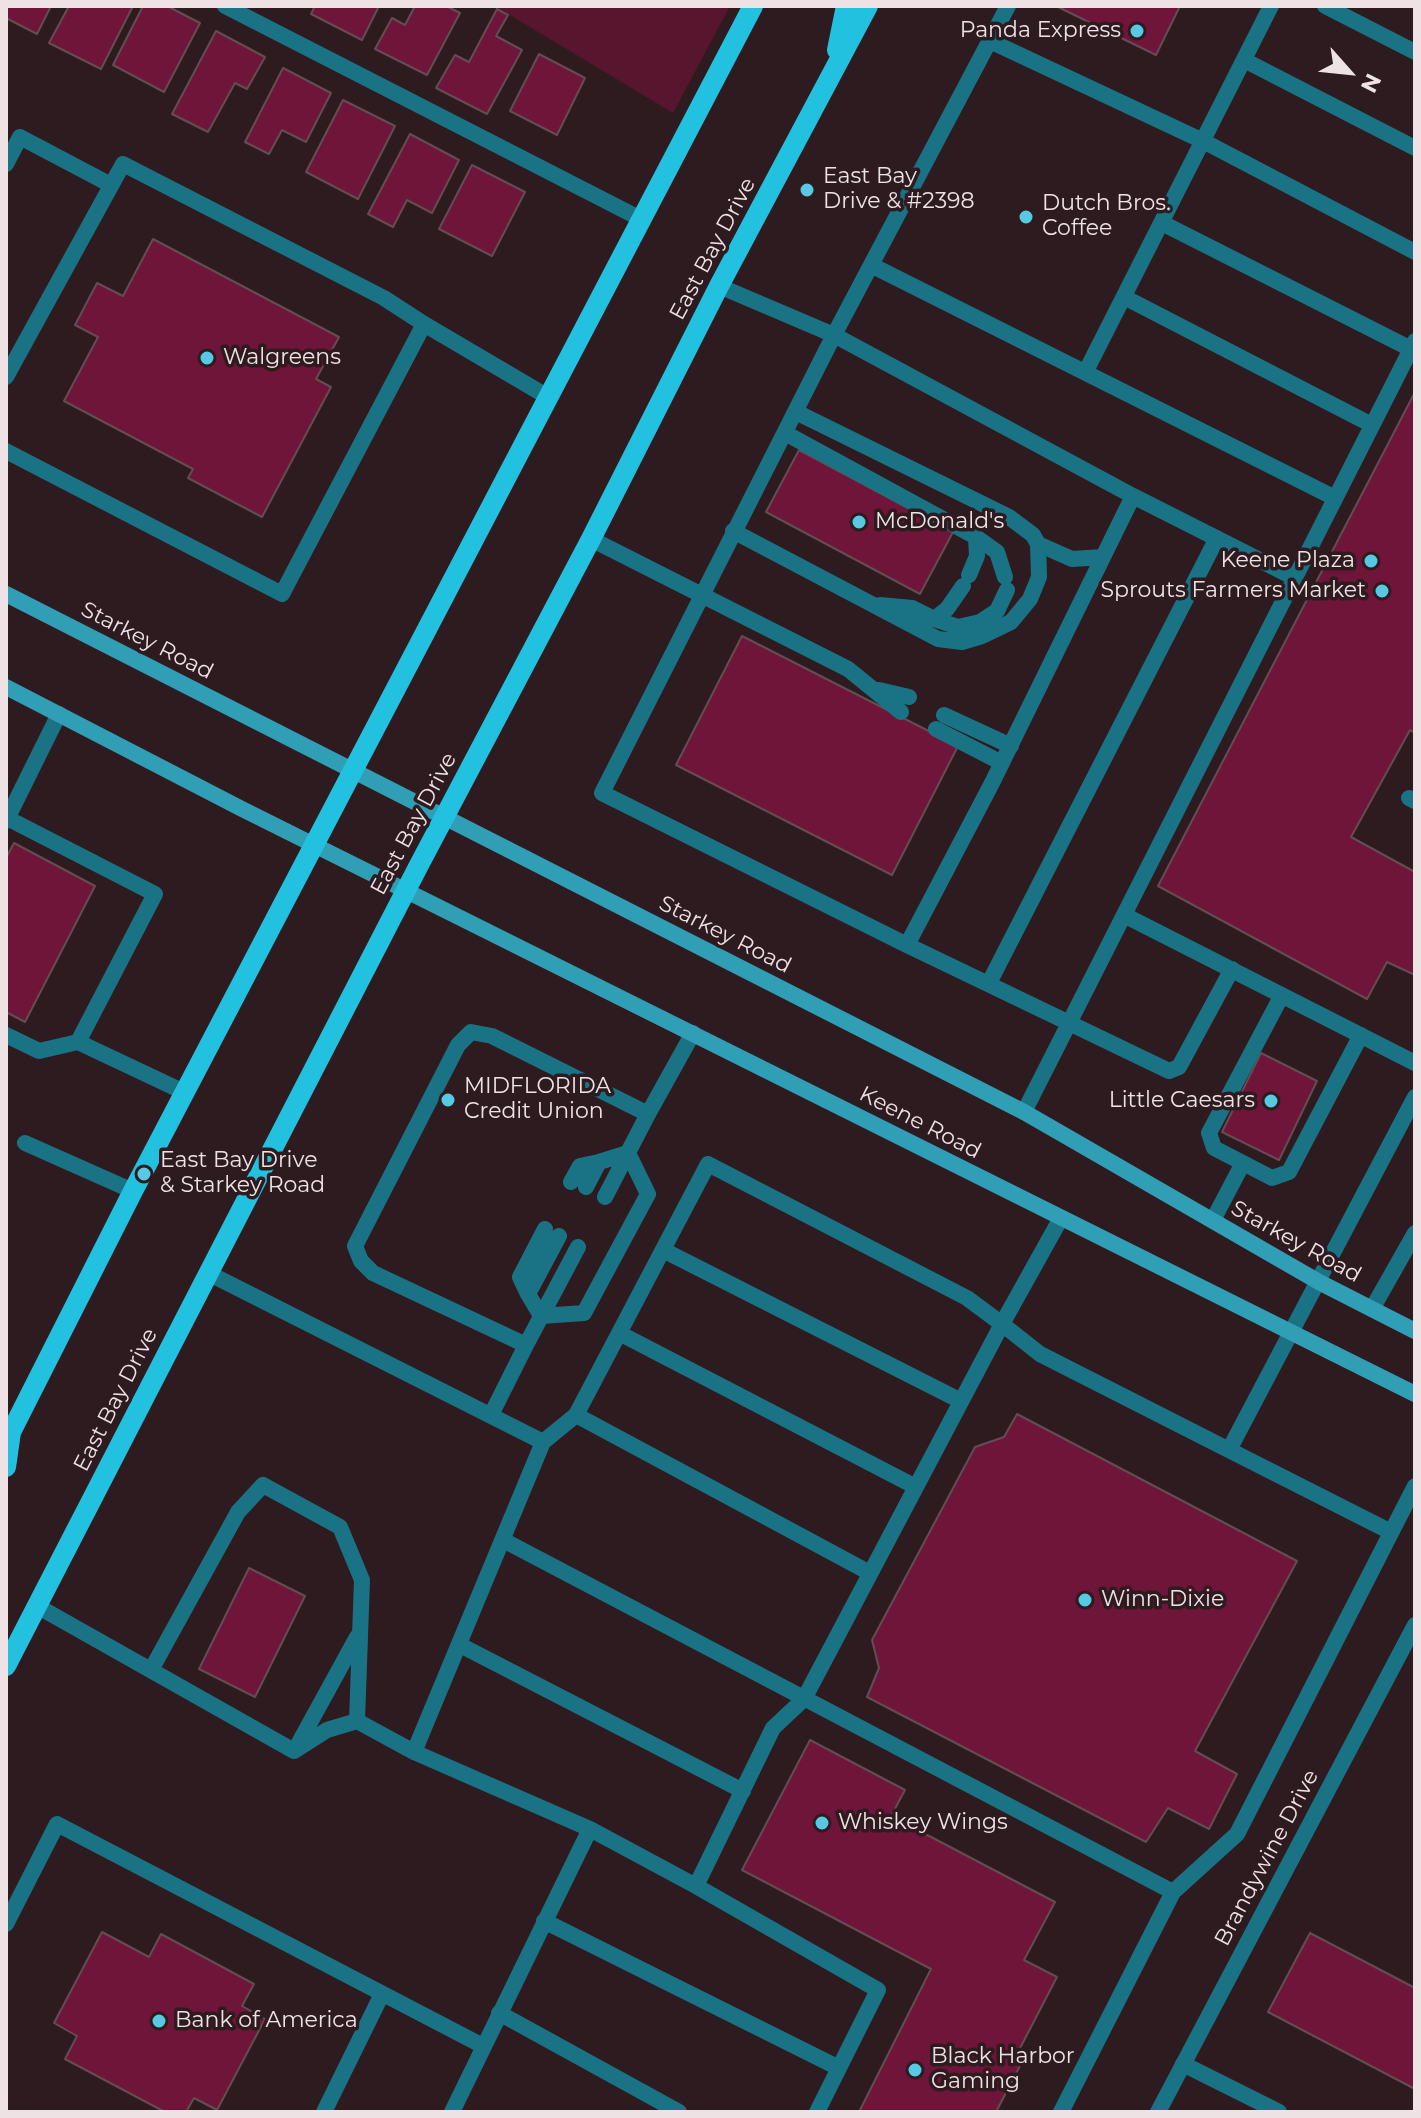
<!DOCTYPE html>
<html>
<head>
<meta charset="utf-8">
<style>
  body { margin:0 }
  #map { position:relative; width:1421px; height:2118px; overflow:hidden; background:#2e1b20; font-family:Montserrat,sans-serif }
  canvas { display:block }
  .frame { position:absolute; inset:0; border:8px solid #efe2e5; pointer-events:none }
  .north { position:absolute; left:1309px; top:32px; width:80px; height:80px; -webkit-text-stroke:6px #2e1b20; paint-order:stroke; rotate:117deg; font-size:22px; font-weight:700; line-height:32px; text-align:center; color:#efe2e5 }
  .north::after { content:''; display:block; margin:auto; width:28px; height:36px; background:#efe2e5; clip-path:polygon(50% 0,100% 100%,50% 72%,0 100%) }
</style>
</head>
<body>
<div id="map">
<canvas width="1421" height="2118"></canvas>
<div class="frame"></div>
<div class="north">N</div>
</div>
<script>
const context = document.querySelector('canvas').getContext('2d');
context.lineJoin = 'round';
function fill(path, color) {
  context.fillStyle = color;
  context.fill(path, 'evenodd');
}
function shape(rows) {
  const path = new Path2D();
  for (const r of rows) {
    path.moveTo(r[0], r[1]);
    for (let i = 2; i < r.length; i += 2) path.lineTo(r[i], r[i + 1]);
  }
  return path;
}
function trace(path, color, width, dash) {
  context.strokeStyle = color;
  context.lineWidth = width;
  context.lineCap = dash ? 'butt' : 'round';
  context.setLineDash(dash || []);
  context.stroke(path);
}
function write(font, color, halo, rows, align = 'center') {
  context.font = font + ' Montserrat,sans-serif';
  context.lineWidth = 7;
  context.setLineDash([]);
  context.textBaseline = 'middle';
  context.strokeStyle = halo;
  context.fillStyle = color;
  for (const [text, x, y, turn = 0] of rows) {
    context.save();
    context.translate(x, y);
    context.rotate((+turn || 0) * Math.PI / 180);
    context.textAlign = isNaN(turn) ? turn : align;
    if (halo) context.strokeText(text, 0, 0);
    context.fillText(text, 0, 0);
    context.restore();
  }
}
const green = shape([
  [495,6,730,6,673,113]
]);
const building = shape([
  [6,6,51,6,37,34,6,18,6,6],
  [69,6,133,6,101,69,49,43,69,6],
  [143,6,167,6,200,23,164,92,113,65,143,6],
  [315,6,379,6,362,40,311,14,315,6],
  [415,6,446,6,460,13,427,75,375,49,392,18,405,25,415,6],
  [1056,6,1180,6,1156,55,1056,6],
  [497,9,508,15,496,36,522,50,487,114,436,88,455,55,469,62,497,9],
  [216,31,265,57,247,89,235,83,208,132,172,114,216,31],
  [539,54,585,78,557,135,510,111,539,54],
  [283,68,331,93,306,142,282,130,269,154,245,142,283,68],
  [343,100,395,126,358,199,306,172,343,100],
  [410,134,459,160,432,213,407,200,393,227,368,214,410,134],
  [472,165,525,192,492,256,439,229,472,165],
  [153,239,339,337,316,379,331,387,262,517,188,478,193,469,64,401,98,337,75,325,97,283,123,296,153,239],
  [1415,392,1415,733,1410,730,1351,837,1415,872,1415,975,1387,962,1367,999,1158,886,1415,392],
  [799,450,953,532,920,594,766,512,799,450],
  [742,636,958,746,892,875,676,765,742,636],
  [14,843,95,886,25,1022,6,1012,6,858,14,843],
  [1261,1053,1317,1081,1279,1160,1222,1132,1261,1053],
  [1017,1414,1297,1561,1195,1751,1237,1774,1209,1829,1168,1808,1146,1842,867,1697,879,1668,872,1640,975,1447,1004,1437,1017,1414],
  [249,1568,305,1596,255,1697,199,1669,249,1568],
  [810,1740,905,1790,891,1816,1055,1902,1024,1960,1057,1977,1017,2054,1024,2058,996,2112,859,2112,931,1969,742,1870,810,1740],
  [102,1932,149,1957,161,1934,254,1984,242,2006,265,2019,217,2110,194,2098,186,2112,165,2112,65,2059,77,2036,54,2023,102,1932],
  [1310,1933,1415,1988,1415,2089,1268,2012,1310,1933]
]);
const lane = shape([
  [1008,6,834,335,602,793,907,945,992,783,1133,496],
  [1325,6,1415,52],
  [990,41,1203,141,1415,252],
  [1244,60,1415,148],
  [6,164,20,137,111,185],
  [1162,223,1411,349],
  [871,265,1335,498],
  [719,286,834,335,1133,496,1295,578],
  [1124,297,1372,425],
  [1086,371,1271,6],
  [6,377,123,164,384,298,424,324],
  [785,433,976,537,977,556,969,575],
  [6,451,282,594,424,324,548,397],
  [733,531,938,639,962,642,982,636,1011,622,1030,599,1039,577,1038,544,1033,535,1009,517,796,412],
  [976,537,997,552,1005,577],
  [591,539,848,669,901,712],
  [1038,544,1072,559,1103,557],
  [880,605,912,608,934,619,947,609,963,586],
  [934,619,958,627,980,622,997,611,1007,590],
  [879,690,909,697],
  [944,715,1011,746],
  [936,729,1002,763],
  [1409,798,1415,801],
  [7,818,155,894,78,1042],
  [6,821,59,714],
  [1124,915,1415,1063],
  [907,945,1169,1071,1179,1067,1232,969],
  [989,983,1217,538],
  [1282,995,1209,1133,1214,1148,1272,1178,1289,1172,1361,1035],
  [6,1035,39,1051,78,1042,184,1092],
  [1024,1112,1415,341],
  [25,1143,133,1191],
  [571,1182,580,1166,599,1162],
  [605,1197,648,1114],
  [1213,1220,1243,1163],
  [559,1236,528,1294,541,1316,584,1313,648,1194,628,1153,599,1162,586,1187],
  [663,1250,961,1401],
  [208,1273,543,1442,576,1415,708,1164,967,1298,1002,1324,1061,1218],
  [528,1294,520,1277,545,1229],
  [1372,1309,1415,1233],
  [619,1333,916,1487],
  [526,1345,578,1247],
  [491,1415,526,1345,373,1273,361,1261,355,1246,458,1045,471,1032,492,1036,648,1114,693,1033],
  [576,1415,870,1573],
  [1229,1450,1391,1532],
  [503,1540,1173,1892,1061,2112],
  [37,1606,294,1751,327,1730,357,1721,414,1752,590,1829,696,1886,773,1728,804,1699,1002,1324,1040,1354,1229,1450,1415,1097],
  [460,1645,743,1791],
  [151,1670,238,1512,263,1485,340,1527,362,1580,357,1721],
  [295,1750,357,1637],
  [414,1752,543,1442],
  [696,1886,878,1990,817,2112],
  [1173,1892,1237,1834,1415,1486],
  [544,1921,839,2068],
  [6,1924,57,1824,483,2046],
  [499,2013,679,2112],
  [1183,2064,1279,2112],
  [324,2112,382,1994],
  [452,2112,590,1829]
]);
const street = shape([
  [225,6,641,219],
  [1158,2112,1415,1625]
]);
const secondary = shape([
  [6,594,1024,1112,1319,1282,1415,1331],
  [6,687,242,809,1415,1394]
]);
const primary = shape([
  [837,50,846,6],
  [6,1442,133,1191,753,6],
  [6,1467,11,1432],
  [6,1666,418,867,591,539,719,286,868,6]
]);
const markers = [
  [1137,31,8,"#57c9e2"],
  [807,190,8,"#57c9e2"],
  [1026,217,8,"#57c9e2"],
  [207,358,8,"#57c9e2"],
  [859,522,8,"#57c9e2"],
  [1371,561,8,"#57c9e2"],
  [1382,591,8,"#57c9e2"],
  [448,1100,8,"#57c9e2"],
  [1271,1101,8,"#57c9e2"],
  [144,1174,8,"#57c9e2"],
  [1085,1600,8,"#57c9e2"],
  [822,1823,8,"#57c9e2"],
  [159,2021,8,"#57c9e2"],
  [915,2070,8,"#57c9e2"]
];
const poiNames = [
  ["Panda Express",1121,31,"right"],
  ["East Bay",823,177],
  ["Drive & #2398",823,202],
  ["Dutch Bros.",1042,204],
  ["Coffee",1042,229],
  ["Walgreens",223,358],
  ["McDonald's",875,522],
  ["Keene Plaza",1355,561,"right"],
  ["Sprouts Farmers Market",1366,591,"right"],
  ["MIDFLORIDA",464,1087],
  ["Credit Union",464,1112],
  ["Little Caesars",1255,1101,"right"],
  ["East Bay Drive",160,1161],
  ["& Starkey Road",160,1186],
  ["Winn-Dixie",1101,1600],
  ["Whiskey Wings",838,1823],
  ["Bank of America",175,2021],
  ["Black Harbor",931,2057],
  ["Gaming",931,2082]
];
const streetNames = [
  ["East Bay Drive",713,249,-62],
  ["Starkey Road",147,641,27],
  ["East Bay Drive",414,824,-62],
  ["Starkey Road",725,935,27],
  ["Keene Road",920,1123,27],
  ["Starkey Road",1296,1242,29],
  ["East Bay Drive",116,1400,-63],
  ["Brandywine Drive",1267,1858,-62]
];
fill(green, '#57152e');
fill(building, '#6e1539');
trace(building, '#634d53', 2);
trace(lane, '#197385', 16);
trace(street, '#197385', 16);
trace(secondary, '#309eb5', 16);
trace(primary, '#22c1df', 20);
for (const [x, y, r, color] of markers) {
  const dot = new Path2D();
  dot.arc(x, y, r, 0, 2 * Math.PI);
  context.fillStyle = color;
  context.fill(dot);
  trace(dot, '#2e1b20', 3);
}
write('22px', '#efe2e5', '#2e1b20', poiNames, 'left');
write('22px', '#efe2e5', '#2e1b20', streetNames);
</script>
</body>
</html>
